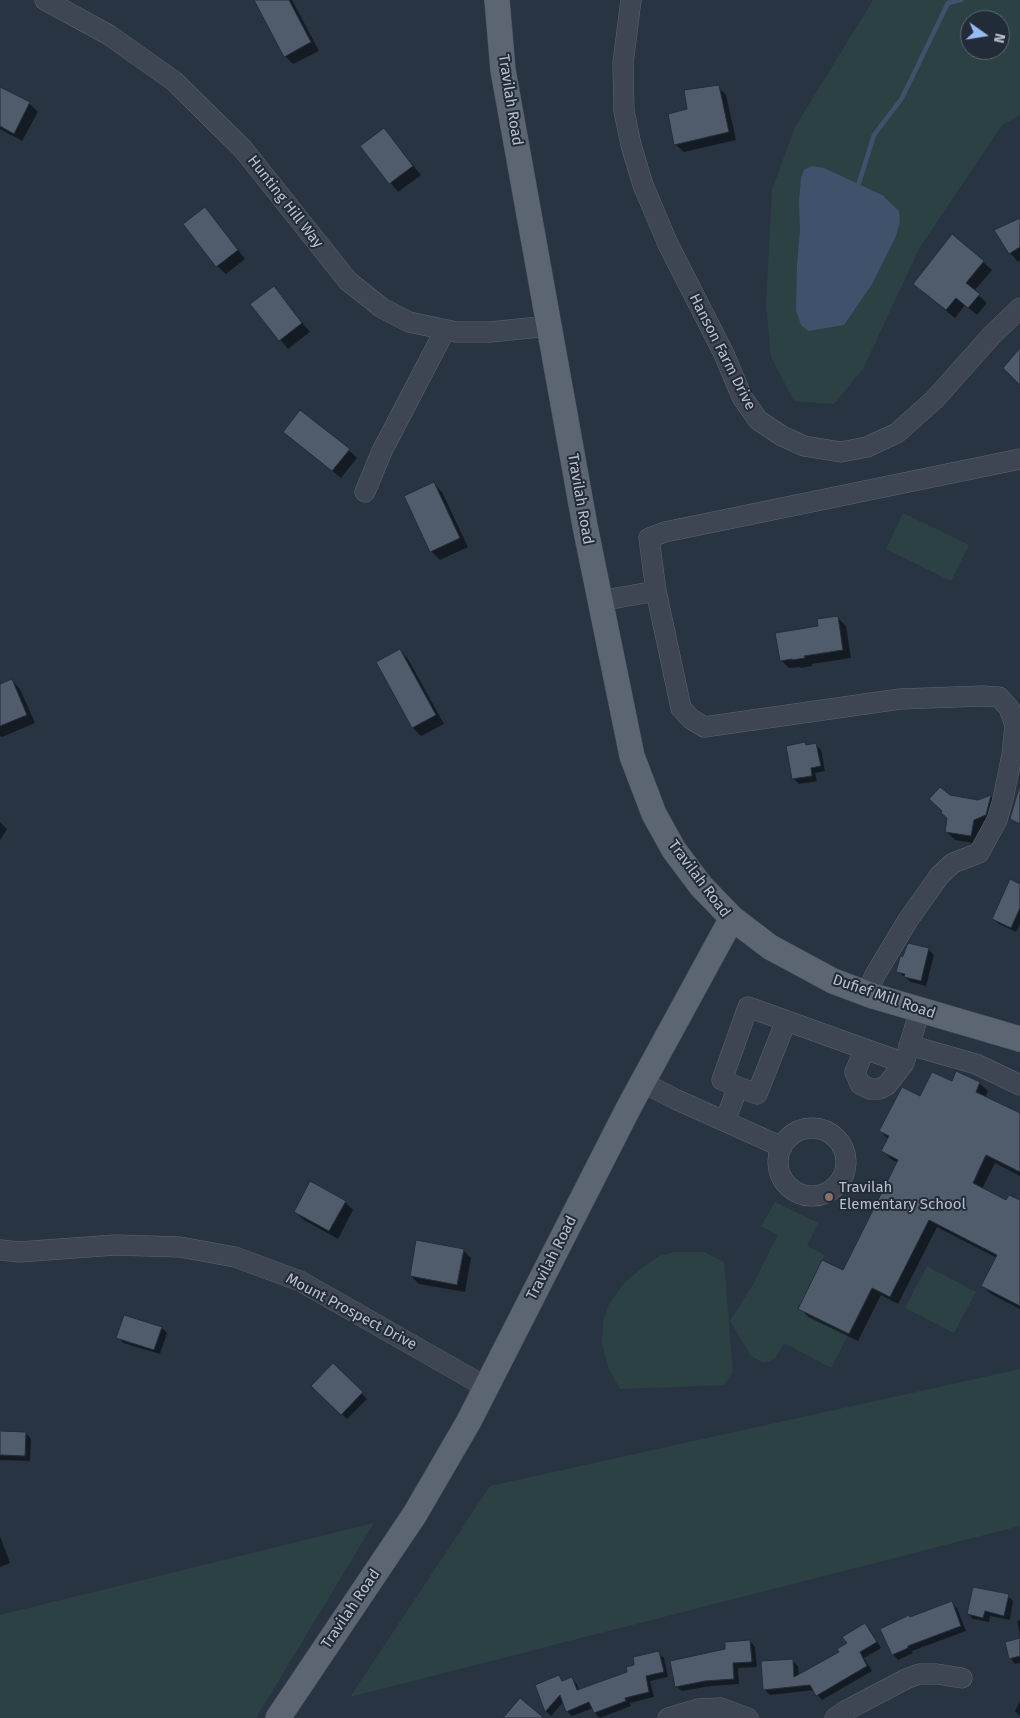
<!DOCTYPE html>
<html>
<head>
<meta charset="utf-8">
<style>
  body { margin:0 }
  #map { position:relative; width:1020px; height:1718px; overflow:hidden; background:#293443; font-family:"Fira Sans",sans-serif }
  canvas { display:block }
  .north { position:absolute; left:960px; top:10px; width:50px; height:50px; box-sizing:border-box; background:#222b38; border:1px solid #5f6773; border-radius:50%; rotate:103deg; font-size:14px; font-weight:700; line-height:20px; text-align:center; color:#bbc1cc }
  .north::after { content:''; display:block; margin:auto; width:18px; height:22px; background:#99bbf3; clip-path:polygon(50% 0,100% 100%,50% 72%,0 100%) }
</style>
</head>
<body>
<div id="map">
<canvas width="1020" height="1718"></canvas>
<div class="north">N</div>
</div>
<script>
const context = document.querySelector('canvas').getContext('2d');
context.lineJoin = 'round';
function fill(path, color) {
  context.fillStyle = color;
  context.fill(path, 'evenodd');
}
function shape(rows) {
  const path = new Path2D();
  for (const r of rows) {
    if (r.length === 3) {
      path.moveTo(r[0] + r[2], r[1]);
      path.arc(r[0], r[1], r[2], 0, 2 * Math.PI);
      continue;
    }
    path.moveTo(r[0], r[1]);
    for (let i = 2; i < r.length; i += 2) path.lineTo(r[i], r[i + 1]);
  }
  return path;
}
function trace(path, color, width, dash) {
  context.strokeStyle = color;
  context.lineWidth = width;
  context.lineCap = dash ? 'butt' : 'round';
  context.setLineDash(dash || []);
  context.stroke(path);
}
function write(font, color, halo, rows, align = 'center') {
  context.font = font + ' "Fira Sans",sans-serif';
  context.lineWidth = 4;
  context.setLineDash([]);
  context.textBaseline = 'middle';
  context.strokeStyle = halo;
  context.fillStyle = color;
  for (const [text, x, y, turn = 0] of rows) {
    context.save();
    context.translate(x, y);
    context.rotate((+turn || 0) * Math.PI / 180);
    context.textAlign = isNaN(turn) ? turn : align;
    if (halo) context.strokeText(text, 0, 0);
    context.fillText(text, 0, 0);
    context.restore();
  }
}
const green = shape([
  [873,0,1020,0,1020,115,1002,125,920,247,863,369,834,404,794,401,771,357,766,304,772,190,795,127],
  [970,20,1000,20,1000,50,970,50],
  [903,513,969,545,951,581,886,549],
  [775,1202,818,1223,807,1246,825,1255,798,1308,849,1334,831,1368,784,1343,775,1359,764,1363,751,1356,730,1321,755,1281,778,1235,761,1226],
  [675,1252,704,1252,724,1262,733,1371,724,1385,620,1389,609,1369,602,1344,603,1322,609,1304,624,1283,644,1266,659,1256],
  [927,1266,976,1292,954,1333,905,1308],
  [1020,1369,1020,1526,350,1697,490,1486],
  [374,1523,256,1718,0,1718,0,1615]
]);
const water = shape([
  [811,166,824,168,882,195,899,211,900,222,896,236,872,284,844,325,808,331,801,325,796,310,797,265,800,230,799,201,801,178,804,170]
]);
const shadow = shape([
  [256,0,292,0,319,51,293,64,285,56],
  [718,87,726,95,736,140,684,152,675,144],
  [0,88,29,103,38,112,22,141,0,129],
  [384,129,421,175,398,192,362,146],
  [205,209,213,217,245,259,226,274,217,266],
  [1020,220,1020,260,1018,262,1010,253],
  [983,262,992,270,974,291,987,303,977,315,965,305,955,318,923,292],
  [274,288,310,332,288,349,252,305],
  [284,432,349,450,357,458,341,478],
  [433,483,442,492,468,547,440,560,431,551,406,496],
  [837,617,846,626,851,658,812,664,812,666,801,668,800,667,789,668,781,660,820,627],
  [400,650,408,659,444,724,421,736,413,728,378,662],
  [12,680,20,689,35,723,2,737,0,736,0,685],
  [805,743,808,746,816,745,821,750,825,771,815,773,817,781,799,784,794,779],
  [949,796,978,801,990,796,999,804,979,844,955,840,947,832,949,818,944,812],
  [0,822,7,829,0,840],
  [1020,885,1020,924,1016,932,999,924,993,919],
  [928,949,934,955,926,986,911,982,898,972],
  [953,1083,979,1083,988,1091,985,1098,1020,1115,1020,1176,995,1163,982,1189,1007,1202,1020,1201,1020,1309,991,1294,983,1286,997,1258,937,1227,898,1304,881,1295,858,1341,808,1317,800,1308,844,1272,898,1163,891,1159,883,1151,888,1139,880,1131,920,1098],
  [345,1202,353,1210,338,1239,304,1220,295,1212],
  [463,1250,471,1258,465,1292,419,1284,411,1276],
  [162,1328,167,1333,160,1354,123,1343,118,1337],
  [333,1365,367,1399,347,1419,313,1386],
  [0,1432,26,1433,31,1439,30,1461,0,1460],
  [0,1536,10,1563,0,1567],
  [1008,1596,1013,1601,1010,1620,990,1616,989,1622,973,1619,968,1614],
  [952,1603,957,1608,966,1631,912,1651,913,1653,898,1660,893,1654,910,1618],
  [1020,1620,1020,1635,1017,1621],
  [865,1625,870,1630,881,1648,864,1658,872,1671,822,1700,814,1690,770,1695,764,1689,793,1661,798,1666,799,1676,841,1653],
  [1020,1640,1020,1663,1015,1664,1010,1658],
  [750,1641,755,1647,757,1667,738,1668,739,1684,711,1686,682,1691,676,1686,727,1650],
  [658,1653,664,1658,668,1677,650,1681,654,1697,630,1703,631,1706,600,1718,595,1713,593,1708,572,1716,567,1711,564,1701,551,1716,546,1711,537,1685,559,1677,564,1682,572,1679,577,1684,579,1691,628,1672,636,1666],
  [1020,1701,1020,1716,1015,1711]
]);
const stream = shape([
  [859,183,874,135,902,98,948,3,961,0]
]);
const building = shape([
  [254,0,289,0,311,42,284,57,254,0],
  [719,85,729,132,674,145,668,114,687,109,684,90,719,85],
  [0,87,30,102,14,134,0,126,0,87],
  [384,128,413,166,389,184,360,146,384,128],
  [205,207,238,250,216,267,183,224,205,207],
  [1020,218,1020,247,1009,254,994,230,1020,218],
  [952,234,984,261,966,283,980,294,968,308,956,298,946,310,913,284,952,234],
  [274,286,302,323,279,341,250,304,274,286],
  [1020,348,1020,385,1003,368,1020,348],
  [300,410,350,449,332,471,283,432,300,410],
  [434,482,460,538,430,552,404,496,434,482],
  [838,616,843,650,804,656,805,658,792,660,792,659,780,661,775,633,818,626,817,619,838,616],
  [400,649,436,715,412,728,376,662,400,649],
  [12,679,27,715,0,726,0,684,12,679],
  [805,742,806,745,816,743,821,766,811,768,812,776,792,779,786,746,805,742],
  [1020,784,1020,824,1010,819,1020,784],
  [940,787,950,795,978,800,991,795,986,815,974,820,971,836,945,832,947,818,941,813,942,811,929,799,940,787],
  [1010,879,1020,884,1020,908,1011,928,992,919,1010,879],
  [908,943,929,948,921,981,904,977,905,974,896,972,900,957,903,956,908,943],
  [956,1071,980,1082,976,1092,1020,1113,1020,1172,986,1155,973,1183,1006,1200,1009,1195,1020,1200,1020,1306,981,1286,997,1255,929,1220,890,1297,872,1288,849,1334,798,1309,822,1260,843,1270,898,1160,881,1151,889,1136,879,1131,902,1087,920,1096,932,1072,952,1081,956,1071],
  [310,1181,346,1201,329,1231,294,1212,310,1181],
  [416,1240,464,1249,457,1285,410,1276,416,1240],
  [124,1315,162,1327,154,1350,116,1338,124,1315],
  [333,1363,363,1392,341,1415,311,1386,333,1363],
  [0,1431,26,1432,25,1456,0,1455,0,1431],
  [973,1587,1009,1594,1004,1616,985,1611,983,1618,967,1614,973,1587],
  [952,1601,961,1626,908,1646,908,1648,892,1655,880,1629,909,1615,910,1617,952,1601],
  [865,1623,877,1642,860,1652,867,1666,816,1696,810,1685,763,1690,761,1661,793,1659,794,1677,839,1652,837,1649,847,1643,842,1637,865,1623],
  [1020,1638,1020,1656,1009,1659,1005,1642,1020,1638],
  [750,1640,752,1662,733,1663,734,1679,705,1681,675,1687,670,1661,725,1649,725,1642,750,1640],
  [659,1651,664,1672,646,1676,649,1692,625,1698,626,1701,594,1713,589,1702,566,1712,560,1695,545,1712,535,1685,559,1675,562,1681,572,1677,577,1690,627,1672,626,1667,634,1665,633,1657,659,1651],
  [520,1698,544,1718,503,1718,520,1698]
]);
const minor = shape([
  [45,0,109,35,174,81,243,149,348,281,382,308,409,322,456,332,490,332,549,326],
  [631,0,623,63,624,111,631,145,643,185,668,244,724,354,742,397,758,420,782,436,804,446,841,452,867,447,897,433,935,399,992,335,1020,308],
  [365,492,382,451,445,330],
  [656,591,681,708,691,719,704,727,900,699,982,696,999,697,1009,708,1015,725,1012,755,1003,799,997,820,979,853,953,863,940,875,908,920,875,975,867,994],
  [600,601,656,591,649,538,665,532,1020,459],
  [909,1045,976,1064,1020,1085],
  [865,1049,855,1072,860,1084,870,1089,879,1089,887,1085,904,1063],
  [642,1082,675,1099,782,1147],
  [738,1087,757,1094,786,1021],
  [725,1121,738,1087,722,1080,748,1007,904,1063,920,1010],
  [812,1162,34],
  [0,1250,19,1252,115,1245,180,1247,235,1257,300,1281,486,1387],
  [668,1718,698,1709,721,1708,748,1718],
  [835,1718,845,1711,906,1679,919,1674,937,1674,962,1678]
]);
const major = shape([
  [497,0,503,70,585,526,632,756,654,814,674,850,701,886,732,918,770,947,833,981,873,996,1020,1039],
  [278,1718,415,1514,469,1421,629,1107,732,918]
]);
const markers = [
  [829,1197,5,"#8d6e63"]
];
const streetNames = [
  ["Travilah Road",510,100,81],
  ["Hunting Hill Way",285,202,52],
  ["Hanson Farm Drive",722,352,63],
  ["Travilah Road",580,499,80],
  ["Travilah Road",699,879,53],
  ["Dufief Mill Road",884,997,19],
  ["Travilah Road",552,1258,-63],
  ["Mount Prospect Drive",351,1312,28],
  ["Travilah Road",351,1609,-56]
];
const poiNames = [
  ["Travilah",839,1188],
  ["Elementary School",839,1205]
];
fill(green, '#2b4144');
fill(water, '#40526b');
fill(shadow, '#0007');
trace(stream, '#40526b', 4.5);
fill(building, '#505b6b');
trace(building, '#242d3a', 1);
trace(minor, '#5c6470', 21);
trace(major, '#474f5c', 26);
trace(minor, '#3d4652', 20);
trace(major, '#5c6572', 25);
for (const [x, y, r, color] of markers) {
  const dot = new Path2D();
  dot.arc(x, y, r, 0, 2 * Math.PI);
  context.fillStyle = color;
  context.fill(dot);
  trace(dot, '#222b38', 2);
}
write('15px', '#bbc1cc', '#222b38', streetNames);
write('15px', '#bbc1cc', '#222b38', poiNames, 'left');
</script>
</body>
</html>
